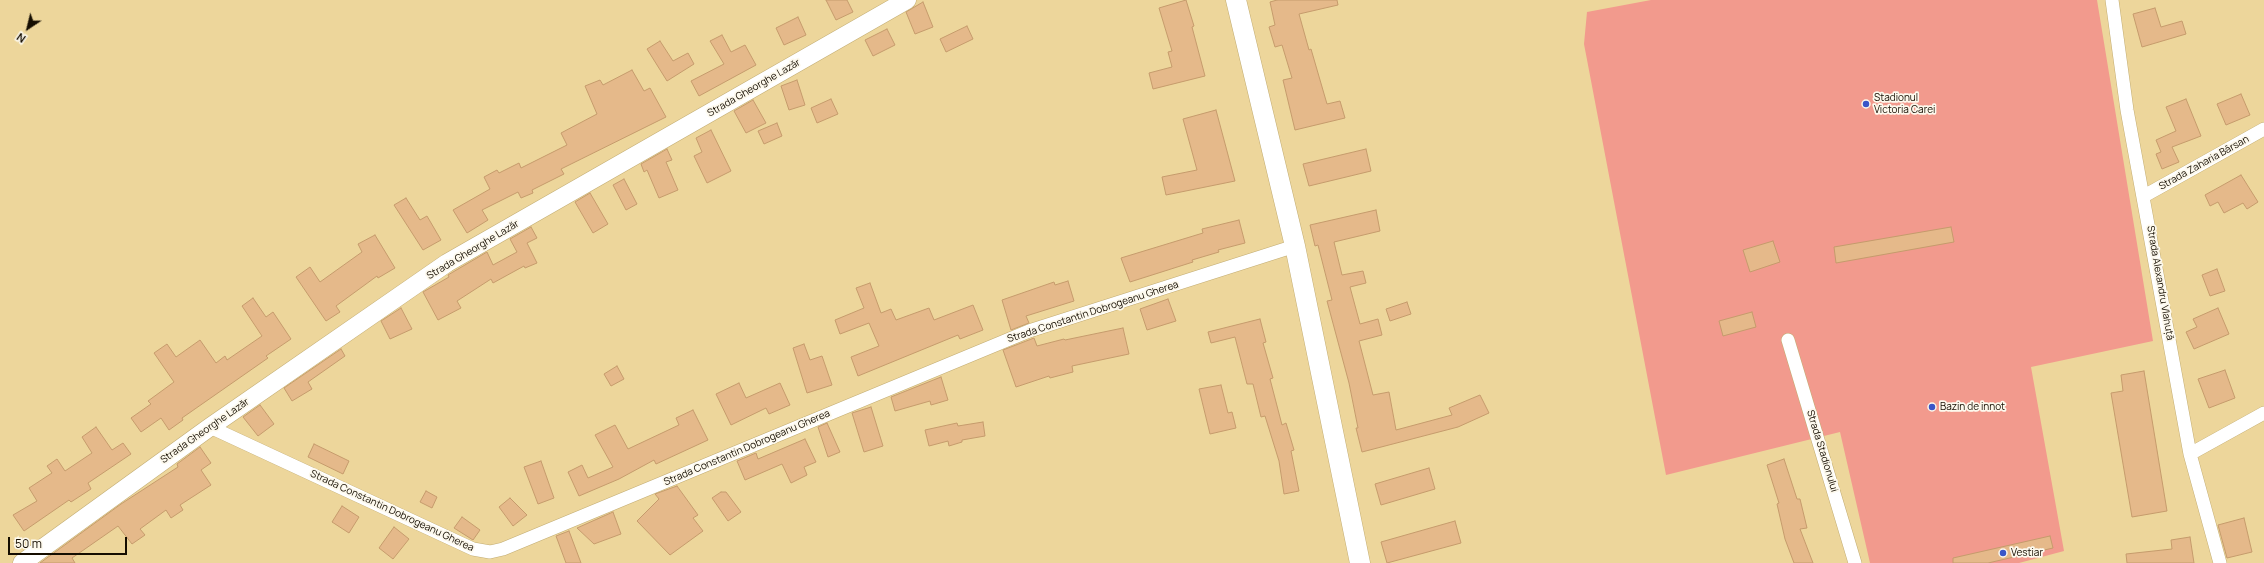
<!DOCTYPE html>
<html>
<head>
<meta charset="utf-8">
<style>
  body { margin:0 }
  #map { position:relative; width:2264px; height:563px; overflow:hidden; background:#edd69b; font-family:Manrope,sans-serif }
  canvas { display:block }
  .north { position:absolute; left:8px; top:8px; width:40px; height:40px; -webkit-text-stroke:3px #fdf9ed; paint-order:stroke; rotate:215deg; font-size:11px; font-weight:700; line-height:16px; text-align:center; color:#150d00 }
  .north::after { content:''; display:block; margin:auto; width:14px; height:18px; background:#150d00; clip-path:polygon(50% 0,100% 100%,50% 72%,0 100%) }
  .scale { position:absolute; left:8px; top:537px; width:119px; height:18px; box-sizing:border-box; border:2px solid #150d00; border-top:0; padding-left:5px; font-size:12px; line-height:14px; white-space:nowrap; color:#150d00; -webkit-text-stroke:3px #fdf9ed; paint-order:stroke }
</style>
</head>
<body>
<div id="map">
<canvas width="2264" height="563"></canvas>
<div class="north">N</div>
<div class="scale">50 m</div>
</div>
<script>
const context = document.querySelector('canvas').getContext('2d');
context.lineJoin = 'round';
function fill(path, color) {
  context.fillStyle = color;
  context.fill(path, 'evenodd');
}
function shape(rows) {
  const path = new Path2D();
  for (const r of rows) {
    path.moveTo(r[0], r[1]);
    for (let i = 2; i < r.length; i += 2) path.lineTo(r[i], r[i + 1]);
  }
  return path;
}
function trace(path, color, width, dash) {
  context.strokeStyle = color;
  context.lineWidth = width;
  context.lineCap = dash ? 'butt' : 'round';
  context.setLineDash(dash || []);
  context.stroke(path);
}
function write(font, color, halo, rows, align = 'center') {
  context.font = font + ' Manrope,sans-serif';
  context.lineWidth = 3.5;
  context.setLineDash([]);
  context.textBaseline = 'middle';
  context.strokeStyle = halo;
  context.fillStyle = color;
  for (const [text, x, y, turn = 0] of rows) {
    context.save();
    context.translate(x, y);
    context.rotate((+turn || 0) * Math.PI / 180);
    context.textAlign = isNaN(turn) ? turn : align;
    if (halo) context.strokeText(text, 0, 0);
    context.fillText(text, 0, 0);
    context.restore();
  }
}
const green = shape([
  [1651,0,2097,0,2153,341,2031,367,2064,551,2019,563,1870,563,1840,432,1666,475,1584,44,1587,12]
]);
const building = shape([
  [826,0,847,0,853,12,836,20,826,0],
  [1186,0,1194,26,1192,27,1205,76,1153,89,1149,73,1172,67,1168,52,1172,51,1159,8,1186,0],
  [1277,0,1337,0,1338,5,1299,14,1309,50,1311,49,1327,104,1340,101,1345,118,1295,130,1283,80,1292,78,1282,45,1275,47,1269,27,1275,25,1270,2,1277,0],
  [923,2,933,27,915,34,906,12,923,2],
  [2155,8,2161,27,2182,21,2186,34,2142,47,2133,14,2155,8],
  [798,17,806,35,784,45,776,28,798,17],
  [967,26,973,39,946,52,940,39,967,26],
  [887,29,895,45,873,56,865,40,887,29],
  [722,35,731,52,745,45,756,65,699,96,691,81,724,64,710,41,722,35],
  [660,41,673,61,688,53,694,64,667,81,647,49,660,41],
  [632,70,644,91,650,88,666,117,561,169,564,174,532,190,533,193,521,198,518,192,482,210,488,220,467,233,453,210,490,189,484,177,497,170,499,173,519,163,521,168,567,145,561,133,597,114,585,86,600,80,603,85,632,70],
  [797,80,805,105,789,110,781,86,797,80],
  [2241,94,2250,115,2226,125,2217,104,2241,94],
  [831,99,838,114,817,123,811,108,831,99],
  [2186,99,2201,136,2172,147,2179,162,2162,169,2156,154,2161,152,2156,140,2176,131,2166,107,2186,99],
  [753,100,766,123,746,133,734,111,753,100],
  [1216,110,1235,181,1166,195,1162,177,1197,170,1183,119,1216,110],
  [777,123,782,136,764,144,758,131,777,123],
  [711,130,731,171,707,183,694,156,702,152,696,138,711,130],
  [667,149,672,160,666,162,678,190,659,198,647,170,644,172,641,164,667,149],
  [1366,149,1371,171,1309,186,1303,164,1366,149],
  [2241,175,2258,202,2247,209,2243,203,2224,213,2218,202,2210,206,2205,195,2241,175],
  [624,179,637,204,626,210,613,185,624,179],
  [590,193,608,224,593,233,575,202,590,193],
  [406,198,420,220,427,216,441,240,423,250,394,205,406,198],
  [1376,210,1380,231,1334,242,1342,275,1363,271,1366,283,1350,287,1360,324,1378,319,1382,335,1359,341,1373,395,1389,392,1396,430,1452,415,1449,408,1480,395,1489,413,1458,427,1362,452,1356,428,1358,428,1349,383,1327,301,1332,300,1318,245,1315,246,1310,225,1376,210],
  [1239,220,1245,243,1218,250,1219,252,1192,260,1193,262,1130,282,1121,258,1203,233,1202,229,1239,220],
  [531,227,537,238,527,243,537,263,525,268,524,266,493,283,491,279,457,301,461,308,438,320,423,292,449,277,448,275,453,272,487,252,493,265,517,252,510,239,531,227],
  [1951,227,1954,242,1836,263,1834,247,1951,227],
  [375,235,395,268,378,278,377,276,336,306,340,312,326,321,296,277,310,267,320,282,362,252,358,244,375,235],
  [1773,241,1780,262,1750,272,1743,250,1773,241],
  [2217,269,2225,291,2210,296,2202,275,2217,269],
  [1068,281,1074,301,1026,316,1029,323,1011,330,1002,300,1054,282,1055,285,1068,281],
  [870,283,881,313,891,309,896,320,929,308,934,320,973,305,983,330,960,339,958,335,858,376,851,357,879,346,869,323,840,334,835,320,864,308,856,288,870,283],
  [253,298,266,317,273,312,291,339,266,356,268,358,182,418,183,420,169,430,161,418,141,432,131,418,151,404,148,401,174,382,154,353,167,344,176,357,200,340,216,363,225,356,227,360,262,336,242,306,253,298],
  [1168,299,1176,321,1147,330,1140,309,1168,299],
  [1407,302,1411,314,1390,321,1386,309,1407,302],
  [401,308,412,329,390,339,381,321,401,308],
  [2218,308,2229,334,2194,349,2186,332,2197,327,2193,319,2218,308],
  [1752,312,1756,327,1723,336,1719,321,1752,312],
  [1260,319,1266,342,1263,343,1273,378,1270,379,1282,425,1286,423,1294,450,1291,451,1299,491,1284,494,1279,461,1265,416,1261,417,1253,384,1247,384,1235,337,1211,343,1208,332,1260,319],
  [1123,328,1129,354,1072,366,1073,372,1050,378,1049,376,1016,387,1003,350,1034,338,1037,346,1064,339,1065,340,1123,328],
  [804,344,810,360,822,356,832,385,807,393,793,348,804,344],
  [341,349,345,356,308,382,312,389,292,401,284,388,341,349],
  [617,366,624,379,611,386,604,374,617,366],
  [2225,370,2235,398,2209,408,2198,379,2225,370],
  [2144,371,2167,511,2132,517,2111,393,2123,391,2121,375,2144,371],
  [941,377,948,400,931,405,930,401,895,411,891,397,941,377],
  [739,383,746,398,780,383,790,405,769,414,766,408,731,425,716,394,739,383],
  [1221,385,1228,413,1232,412,1236,428,1210,434,1199,389,1221,385],
  [260,405,274,424,258,436,243,417,260,405],
  [871,407,883,446,864,452,852,413,871,407],
  [693,410,708,440,656,464,654,460,619,479,579,496,568,472,582,465,588,478,613,467,595,435,615,425,628,449,679,425,676,418,693,410],
  [983,422,985,436,962,440,962,442,949,446,948,441,929,446,925,430,957,423,958,426,983,422],
  [827,423,840,452,828,457,818,427,827,423],
  [96,427,112,450,123,443,131,454,88,483,91,489,71,502,69,500,24,531,13,515,37,501,29,488,52,473,47,466,57,459,65,471,92,453,82,437,96,427],
  [805,439,816,462,804,467,807,475,791,483,782,464,745,480,737,461,756,453,758,459,805,439],
  [314,444,349,461,343,474,308,457,314,444],
  [200,447,211,463,201,470,211,485,180,505,183,510,171,518,166,510,140,529,145,535,132,544,118,526,72,558,75,563,40,563,121,504,178,467,177,464,200,447],
  [1784,459,1797,499,1800,499,1807,528,1800,529,1813,563,1794,563,1785,539,1777,504,1779,503,1767,465,1784,459],
  [541,461,554,498,538,504,524,467,541,461],
  [1429,468,1435,489,1381,505,1375,484,1429,468],
  [677,486,698,515,693,518,703,531,670,555,637,521,659,499,655,494,677,486],
  [426,491,437,497,432,508,420,502,426,491],
  [721,492,726,492,741,512,728,521,712,498,721,492],
  [510,498,527,515,513,526,499,507,510,498],
  [342,506,359,517,349,533,332,522,342,506],
  [613,512,621,534,594,544,577,528,613,512],
  [462,517,480,530,473,540,454,528,462,517],
  [2244,518,2252,552,2227,558,2218,525,2244,518],
  [1455,521,1461,543,1387,563,1381,542,1455,521],
  [394,527,409,539,393,559,379,548,394,527],
  [569,531,581,563,566,563,556,536,569,531],
  [2050,536,2053,548,1988,563,1953,563,1953,558,2050,536],
  [2190,537,2194,563,2127,563,2126,554,2172,549,2171,540,2190,537]
]);
const street = shape([
  [2112,0,2127,110,2190,454,2220,563],
  [2144,196,2264,129],
  [1788,340,1855,563],
  [210,427,473,549,490,552,503,549,1029,331,1295,246],
  [2190,454,2264,413]
]);
const secondary = shape([
  [22,563,210,427,447,263,907,0]
]);
const primary = shape([
  [1236,0,1295,246,1360,563]
]);
const markers = [
  [1866,104,4,"#3a56c8"],
  [1932,407,4,"#3a56c8"],
  [2003,553,4,"#3a56c8"]
];
const streetNames = [
  ["Strada Gheorghe Lazăr",754,88,-30],
  ["Strada Zaharia Bârsan",2204,163,-29],
  ["Strada Gheorghe Lazăr",473,250,-31],
  ["Strada Alexandru Vlahuță",2160,283,80],
  ["Strada Constantin Dobrogeanu Gherea",1093,312,-18],
  ["Strada Gheorghe Lazăr",205,431,-35],
  ["Strada Constantin Dobrogeanu Gherea",747,448,-23],
  ["Strada Stadionului",1822,451,73],
  ["Strada Constantin Dobrogeanu Gherea",392,511,25]
];
const poiNames = [
  ["Stadionul",1874,98],
  ["Victoria Carei",1874,110],
  ["Bazin de innot",1940,407],
  ["Vestiar",2011,553]
];
fill(green, '#f29a8d');
fill(building, '#e5b98a');
trace(building, '#c59b6c', 1);
trace(street, '#c2ac72', 14);
trace(secondary, '#c2ac72', 19);
trace(primary, '#c2ac72', 21);
trace(street, '#fff', 13);
trace(secondary, '#fff', 18);
trace(primary, '#fff', 20);
for (const [x, y, r, color] of markers) {
  const dot = new Path2D();
  dot.arc(x, y, r, 0, 2 * Math.PI);
  context.fillStyle = color;
  context.fill(dot);
  trace(dot, '#fdf9ed', 1.5);
}
write('10px', '#150d00', '#fdf9ed', streetNames);
write('10px', '#150d00', '#fdf9ed', poiNames, 'left');
</script>
</body>
</html>
